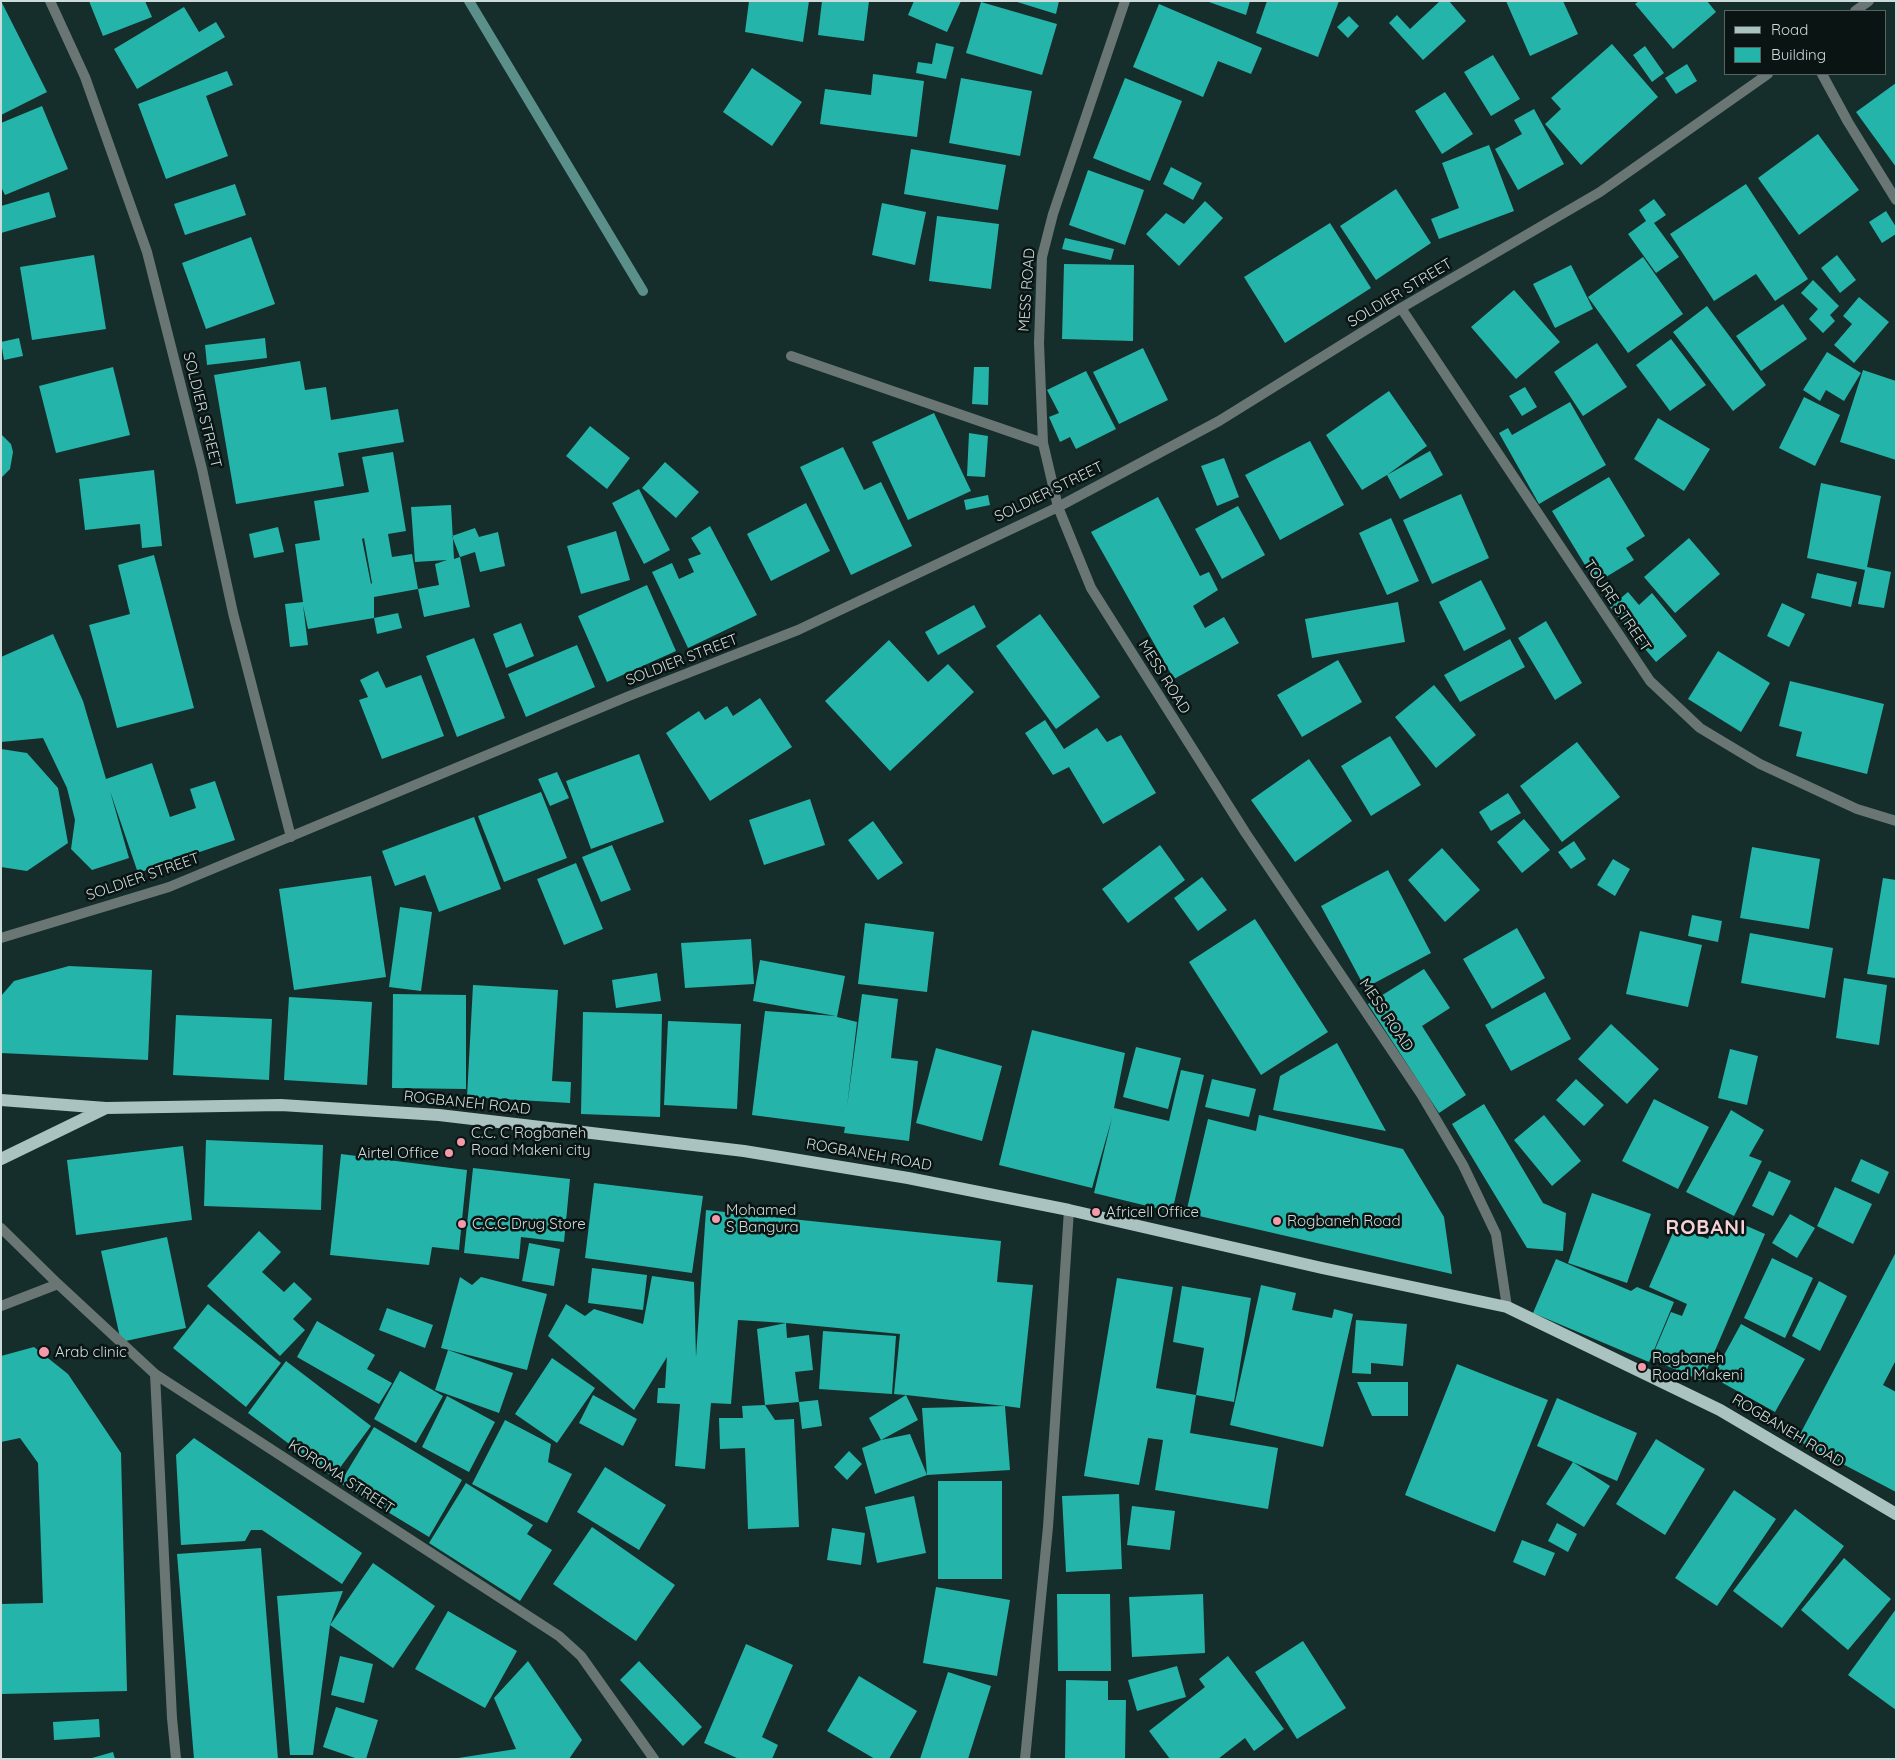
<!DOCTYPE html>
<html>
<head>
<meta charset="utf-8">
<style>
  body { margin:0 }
  #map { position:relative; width:1897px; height:1760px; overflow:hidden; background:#152e2c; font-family:Quicksand,sans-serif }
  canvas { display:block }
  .frame { position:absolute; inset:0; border:2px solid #cddcda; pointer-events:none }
  .legend { position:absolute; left:1724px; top:10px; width:162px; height:65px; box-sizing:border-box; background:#091413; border:1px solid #576463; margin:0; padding:6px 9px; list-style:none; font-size:15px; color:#cddcda }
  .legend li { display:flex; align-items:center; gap:10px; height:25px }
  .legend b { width:25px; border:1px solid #576463 }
</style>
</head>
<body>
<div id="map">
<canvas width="1897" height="1760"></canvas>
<div class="frame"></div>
<ul class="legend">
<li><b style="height:6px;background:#abc3c0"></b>Road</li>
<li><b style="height:14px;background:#25b4a9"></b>Building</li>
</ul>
</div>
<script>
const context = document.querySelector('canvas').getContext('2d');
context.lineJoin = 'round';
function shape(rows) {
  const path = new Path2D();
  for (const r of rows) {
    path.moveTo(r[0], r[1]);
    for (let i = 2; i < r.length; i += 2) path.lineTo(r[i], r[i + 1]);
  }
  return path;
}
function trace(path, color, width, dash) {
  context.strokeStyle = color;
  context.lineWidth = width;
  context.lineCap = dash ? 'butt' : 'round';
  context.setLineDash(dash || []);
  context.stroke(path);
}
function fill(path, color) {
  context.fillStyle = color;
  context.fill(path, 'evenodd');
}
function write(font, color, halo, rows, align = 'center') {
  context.font = font + ' Quicksand,sans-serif';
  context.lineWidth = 5;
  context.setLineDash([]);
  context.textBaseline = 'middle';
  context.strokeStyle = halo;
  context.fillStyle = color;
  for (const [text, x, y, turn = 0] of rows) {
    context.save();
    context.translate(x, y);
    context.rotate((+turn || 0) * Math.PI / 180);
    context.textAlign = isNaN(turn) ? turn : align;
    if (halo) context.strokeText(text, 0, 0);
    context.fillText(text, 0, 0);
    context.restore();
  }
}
const stream = shape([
  [469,1,643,291]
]);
const building = shape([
  [1,1,47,92,1,115],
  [89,1,145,1,152,17,103,36],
  [749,1,809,1,803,42,745,32],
  [822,1,869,1,864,41,818,35],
  [914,1,961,1,947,32,908,15],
  [1014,1,1059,1,1056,14],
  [1206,1,1250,1,1246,15],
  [1267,1,1339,1,1318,57,1256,33],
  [1440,1,1449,1,1466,21,1423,60,1389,23,1397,15,1410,29],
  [1506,1,1563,1,1578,34,1530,56],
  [1639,1,1707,1,1716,12,1673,49,1635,4],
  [981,2,1057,24,1042,75,966,53],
  [1159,4,1262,48,1251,74,1218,61,1203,97,1133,67],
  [184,7,199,32,216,22,225,37,137,89,114,49],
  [1349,16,1359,26,1348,38,1337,27],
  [936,43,954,47,946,79,916,73,918,62,932,64],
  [1612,44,1658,97,1581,165,1545,124,1561,109,1551,98],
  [1645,46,1664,73,1652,82,1633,55],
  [1493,55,1520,99,1491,116,1464,72],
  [1687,64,1697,81,1676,94,1665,78],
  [752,68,802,102,772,146,723,112],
  [227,71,233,85,206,96,228,156,166,179,138,104],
  [873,74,924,81,917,137,820,124,825,89,871,95],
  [961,78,1032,91,1020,156,949,143],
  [1125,78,1182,101,1150,181,1093,158],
  [1896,83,1896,167,1856,112],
  [1445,92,1473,134,1442,154,1415,111],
  [42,106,68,169,5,195,1,187,1,123],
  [1534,109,1564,164,1518,190,1495,149,1522,134,1514,120],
  [1818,134,1859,190,1799,235,1758,178],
  [1489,145,1514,211,1439,239,1431,219,1459,208,1442,163],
  [911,149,1006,165,998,210,904,194],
  [1171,167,1202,183,1193,200,1163,184],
  [1088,170,1144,190,1125,245,1069,225],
  [235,184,246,215,185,235,174,204],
  [1746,184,1808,279,1775,301,1756,274,1714,301,1670,234],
  [1396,189,1431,243,1376,280,1340,226],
  [49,192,56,217,1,233,1,206],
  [1654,199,1666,215,1654,223,1679,257,1656,273,1628,234,1646,221,1639,210],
  [1205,201,1223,218,1179,266,1146,234,1166,213,1184,224],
  [882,203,926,212,915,265,872,255],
  [1886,211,1896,227,1896,234,1882,243,1869,222],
  [937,216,999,224,991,289,929,281],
  [1330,223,1371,288,1285,343,1244,277],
  [251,237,275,304,206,329,182,263],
  [1065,238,1114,249,1111,260,1062,249],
  [94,255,106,329,32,340,20,267],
  [1837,255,1856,280,1840,293,1821,268],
  [1643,257,1683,314,1628,353,1588,297],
  [1064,264,1134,265,1133,341,1062,339],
  [1571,265,1593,309,1555,328,1533,284],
  [1813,280,1839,306,1830,315,1835,321,1823,333,1809,319,1818,309,1801,293],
  [1514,290,1560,342,1516,379,1471,327],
  [1859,297,1889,322,1854,363,1834,345,1852,324,1843,316],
  [1783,304,1807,339,1761,371,1736,336],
  [1707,306,1766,385,1733,411,1673,332],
  [19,338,23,356,4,360,1,342],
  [265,338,267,358,207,365,205,345],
  [1671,339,1706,385,1670,411,1636,365],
  [1597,343,1627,387,1583,416,1554,372],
  [1143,348,1168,400,1119,424,1093,372],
  [1827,352,1861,373,1844,401,1826,390,1820,401,1803,390],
  [300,361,305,390,326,387,331,420,398,409,404,442,338,453,344,486,236,504,214,375],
  [113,367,130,435,56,453,39,386],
  [974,367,989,367,988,405,972,404],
  [1863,370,1896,381,1896,460,1840,442],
  [1086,371,1116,429,1076,449,1070,437,1060,442,1049,417,1059,413,1047,390],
  [1525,387,1537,407,1522,416,1509,396],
  [1389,391,1427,446,1387,475,1430,451,1443,475,1400,499,1387,475,1362,490,1326,435],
  [1804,397,1840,415,1815,466,1779,448],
  [1570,402,1606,465,1539,504,1499,433,1508,428,1512,435],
  [934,413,971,491,908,520,872,442],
  [1658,418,1710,449,1684,491,1634,459],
  [590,426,630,458,607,489,566,456],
  [969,433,988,436,985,477,967,476],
  [1,434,11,444,13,452,10,469,1,478],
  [1310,441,1344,505,1280,540,1245,475],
  [843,447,864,490,881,482,912,546,851,575,800,467],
  [393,452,406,531,388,534,392,557,412,554,418,589,374,597,374,618,398,613,402,628,377,634,374,618,308,629,303,605,308,645,290,647,285,604,303,602,295,544,320,540,314,501,369,492,362,457],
  [364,538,372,583,371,584,362,539],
  [1224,458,1239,497,1217,506,1201,466],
  [665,462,699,492,676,518,642,488],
  [154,470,162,546,142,548,140,524,85,530,79,479],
  [1609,477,1645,536,1626,548,1634,560,1596,583,1552,511],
  [1821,483,1881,496,1867,567,1891,572,1884,608,1858,604,1865,570,1807,558],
  [639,489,670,550,644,564,612,503],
  [1461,494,1489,558,1432,584,1403,520],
  [988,495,990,505,966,510,964,500],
  [1158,497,1200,576,1209,572,1218,590,1193,606,1205,628,1224,617,1239,643,1174,679,1091,532],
  [806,503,830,551,771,581,747,534],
  [451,505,454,559,460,557,470,607,424,617,418,589,439,585,435,564,447,560,415,562,411,507],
  [1238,506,1265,555,1222,579,1195,529],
  [1391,518,1419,581,1387,595,1359,533],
  [710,526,757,615,688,648,652,572,672,563,679,579,694,572,688,559,701,554,691,538],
  [278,527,284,552,254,558,249,534],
  [475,528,479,537,498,532,505,566,480,572,475,552,460,557,452,536],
  [616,531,630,580,581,594,567,546],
  [1689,538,1720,574,1675,613,1644,577],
  [154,555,194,708,117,728,89,625,130,614,118,565],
  [1817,573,1857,582,1851,607,1811,598],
  [1481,580,1506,629,1464,651,1439,602],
  [647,585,676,651,607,682,578,616],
  [1628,592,1639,605,1652,593,1687,636,1656,662,1610,607],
  [1398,602,1405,642,1312,658,1305,619],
  [1782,603,1805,614,1789,647,1767,636],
  [974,605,986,627,938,655,925,632],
  [1040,614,1100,697,1056,729,996,646],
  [1546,621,1582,683,1555,700,1518,638],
  [521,623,534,656,506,668,493,634],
  [53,634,83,701,106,779,152,763,170,817,196,808,190,789,215,781,235,840,138,873,110,791,129,858,92,870,71,849,75,820,67,788,43,738,1,742,1,657],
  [474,638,505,718,457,737,426,656],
  [1510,639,1525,667,1460,702,1444,675],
  [889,640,928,682,948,664,974,692,890,771,825,701],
  [577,645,595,687,526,717,508,674],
  [1718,651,1770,683,1741,732,1688,699],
  [1338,660,1362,702,1302,737,1277,695],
  [378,671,386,688,421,675,444,736,382,759,359,700,368,697,360,680],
  [1790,681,1884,704,1867,774,1796,756,1802,732,1779,726],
  [1434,685,1476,735,1436,768,1395,717],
  [760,698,792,747,710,801,666,733,699,711,705,720,727,706,733,716],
  [1045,720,1064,749,1097,728,1107,742,1121,735,1156,793,1103,824,1069,767,1053,775,1025,733],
  [1390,736,1421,785,1371,816,1341,766],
  [1577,742,1620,797,1562,842,1520,786],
  [1,749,27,753,58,788,68,843,27,871,1,867],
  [639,754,664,822,591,849,566,781],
  [1309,759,1352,821,1295,862,1251,800],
  [557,772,569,798,550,806,538,779],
  [541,792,567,858,504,882,478,816],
  [1508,793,1521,813,1491,831,1479,812],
  [810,799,825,845,764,865,749,820],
  [474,817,501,889,439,912,425,875,395,886,382,851],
  [1524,819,1550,850,1522,873,1497,842],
  [873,821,903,863,878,880,848,840],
  [1574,841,1586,859,1571,869,1558,852],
  [612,845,631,890,601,902,582,857],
  [1160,845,1185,880,1128,923,1102,889],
  [1752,847,1820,859,1809,929,1740,918],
  [1442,848,1480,890,1445,922,1408,880],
  [1613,859,1630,869,1615,896,1597,885],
  [576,863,603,929,564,945,537,879],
  [1388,870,1431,953,1365,988,1321,906],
  [371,876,386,977,294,990,279,889],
  [1202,877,1227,910,1198,931,1174,898],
  [1883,878,1896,880,1895,978,1867,974],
  [400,907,432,912,421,991,389,987],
  [1692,915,1722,921,1718,942,1688,936],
  [1255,919,1328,1032,1261,1075,1189,962],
  [865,923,934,932,927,992,858,984],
  [1517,928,1545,978,1492,1009,1463,959],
  [1640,931,1702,945,1688,1007,1626,994],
  [1750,933,1833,948,1825,998,1741,983],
  [751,939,754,984,685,988,681,943],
  [760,960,845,976,837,1017,857,1022,847,1107,862,994,898,999,891,1058,918,1061,909,1141,844,1133,845,1127,752,1115,765,1011,836,1016,753,1001],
  [69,966,152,970,148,1060,1,1053,1,996,14,981],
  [1424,969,1450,1008,1422,1026,1466,1095,1439,1113,1368,1004],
  [657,973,661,1001,616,1008,612,980],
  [1844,978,1887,985,1879,1045,1836,1038],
  [473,985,558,990,552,1081,571,1082,570,1103,467,1097],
  [1545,992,1571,1039,1511,1071,1485,1025],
  [393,994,466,995,466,1089,392,1088],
  [289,997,372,1002,367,1085,284,1080],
  [583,1012,662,1014,660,1117,581,1114],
  [176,1015,272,1019,269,1080,173,1075],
  [668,1021,741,1024,737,1109,664,1105],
  [1611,1024,1659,1069,1627,1104,1578,1059],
  [1032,1030,1125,1053,1114,1108,1169,1121,1181,1070,1204,1075,1172,1212,1094,1193,1112,1118,1092,1188,999,1165],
  [1337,1043,1386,1131,1273,1110,1280,1076],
  [1136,1047,1181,1058,1168,1109,1123,1097],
  [936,1048,1002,1066,982,1141,916,1123],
  [1730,1049,1758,1056,1747,1105,1718,1098],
  [1212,1079,1256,1089,1249,1117,1205,1107],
  [1576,1079,1604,1105,1584,1126,1556,1100],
  [1654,1099,1709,1127,1678,1189,1622,1161],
  [1484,1104,1543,1203,1566,1213,1563,1251,1527,1248,1452,1124],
  [1731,1110,1764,1130,1749,1156,1762,1161,1734,1216,1686,1192],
  [1259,1115,1403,1149,1444,1217,1452,1274,1186,1213,1208,1119,1256,1131],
  [1544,1115,1581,1161,1552,1186,1514,1140],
  [206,1140,323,1145,321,1210,204,1206],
  [183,1146,192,1220,76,1235,67,1160],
  [341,1154,467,1170,459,1250,432,1247,429,1265,330,1255],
  [1861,1159,1889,1172,1879,1194,1851,1181],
  [473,1168,570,1179,564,1242,521,1237,519,1259,464,1253],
  [1769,1171,1791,1181,1773,1216,1752,1206],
  [594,1183,703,1196,692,1273,585,1258],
  [1835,1187,1872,1204,1853,1244,1817,1226],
  [1592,1193,1651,1214,1627,1283,1568,1263],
  [706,1210,1001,1241,997,1282,1033,1285,1020,1408,1005,1406,1010,1470,927,1475,922,1408,1005,1406,906,1395,918,1420,881,1440,910,1434,927,1475,875,1494,862,1448,881,1440,869,1418,906,1395,894,1394,900,1334,786,1323,787,1338,809,1335,813,1370,795,1372,799,1402,818,1400,822,1426,802,1429,799,1402,765,1405,775,1420,794,1419,799,1527,748,1529,745,1448,720,1449,719,1418,743,1418,742,1406,765,1405,757,1329,786,1323,738,1320,731,1404,711,1403,705,1469,675,1466,680,1404,657,1403,658,1388,665,1388,667,1357,634,1410,548,1336,566,1304,585,1316,594,1309,643,1324,652,1276,694,1282,696,1357],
  [1790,1214,1815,1228,1797,1258,1772,1243],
  [1733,1220,1765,1234,1702,1381,1651,1359,1671,1312,1682,1316,1687,1304,1649,1287,1676,1226,1708,1239,1714,1226,1728,1231],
  [259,1231,281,1252,262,1272,284,1292,294,1282,312,1299,293,1319,305,1330,280,1356,207,1286],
  [167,1237,186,1328,121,1342,101,1251],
  [529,1243,560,1249,554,1286,522,1281],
  [1896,1252,1896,1360,1883,1385,1896,1392,1896,1492,1797,1440],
  [1772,1258,1813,1278,1785,1338,1744,1318],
  [1556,1259,1631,1291,1637,1287,1674,1302,1649,1362,1533,1313],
  [592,1268,647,1275,643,1310,588,1303],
  [460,1277,472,1285,481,1277,547,1294,527,1370,441,1348],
  [1117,1278,1173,1287,1156,1388,1196,1395,1190,1433,1278,1448,1268,1509,1155,1490,1163,1440,1148,1438,1139,1485,1084,1476],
  [1819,1281,1847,1296,1820,1351,1792,1336],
  [1261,1285,1296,1293,1292,1310,1332,1318,1334,1309,1353,1314,1323,1447,1230,1425],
  [1182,1286,1251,1298,1234,1402,1196,1395,1204,1348,1173,1342],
  [208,1304,281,1363,246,1407,173,1348],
  [387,1308,433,1325,425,1348,379,1330],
  [1356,1320,1407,1324,1403,1366,1371,1363,1371,1374,1352,1373],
  [317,1321,375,1355,367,1369,392,1383,379,1404,297,1357],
  [1741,1324,1805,1359,1775,1412,1712,1377],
  [823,1331,896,1336,892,1394,819,1389],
  [34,1347,68,1374,121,1453,127,1691,1,1694,1,1604,43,1603,38,1463,20,1438,1,1442,1,1356],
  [448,1350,513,1373,499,1413,435,1390],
  [552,1358,595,1388,557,1443,515,1414],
  [286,1361,371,1426,333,1477,248,1413],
  [1457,1364,1548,1400,1495,1532,1405,1495],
  [400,1371,443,1396,416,1443,374,1419],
  [1357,1382,1408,1382,1408,1416,1372,1416],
  [593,1395,637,1419,623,1446,579,1423],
  [447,1396,495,1422,469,1472,422,1447],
  [1557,1398,1637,1433,1617,1481,1573,1462,1610,1486,1584,1527,1546,1504,1573,1462,1537,1446],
  [505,1420,551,1444,548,1462,572,1474,547,1523,472,1484],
  [374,1427,462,1480,429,1537,340,1483],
  [194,1438,362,1553,342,1584,262,1530,251,1530,245,1541,181,1545,176,1455],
  [1656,1439,1705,1469,1665,1535,1616,1504],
  [849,1451,862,1464,847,1480,834,1467],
  [605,1467,666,1505,639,1550,577,1512],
  [938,1481,1002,1481,1002,1579,938,1579],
  [466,1483,533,1525,527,1534,552,1550,520,1601,429,1543],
  [1734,1490,1776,1519,1717,1606,1675,1578],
  [1119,1494,1122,1569,1066,1572,1062,1496],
  [914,1496,926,1553,877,1563,865,1507],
  [1132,1506,1175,1511,1170,1550,1127,1545],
  [1795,1509,1844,1546,1782,1628,1733,1591],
  [1557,1523,1577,1534,1568,1552,1548,1541],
  [592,1527,675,1585,636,1641,553,1584],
  [832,1528,865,1533,861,1565,827,1560],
  [1522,1540,1555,1553,1545,1576,1513,1562],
  [261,1548,278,1759,194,1759,177,1554],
  [1844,1558,1891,1599,1848,1650,1801,1610],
  [373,1563,435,1606,393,1668,330,1625,313,1755,290,1755,277,1596,343,1591,330,1625],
  [936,1587,1010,1600,997,1676,923,1663],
  [1057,1594,1110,1594,1111,1671,1058,1671],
  [1203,1594,1205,1653,1132,1657,1129,1597],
  [1896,1609,1896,1710,1848,1675],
  [448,1611,517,1651,485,1708,415,1669],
  [1303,1641,1346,1708,1297,1739,1255,1672],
  [746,1644,793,1665,762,1737,778,1745,772,1759,739,1759,704,1743],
  [340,1656,373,1664,364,1703,331,1695],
  [1228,1656,1284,1729,1254,1751,1245,1738,1218,1759,1170,1759,1149,1731,1205,1687,1199,1679],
  [528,1661,582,1740,569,1759,452,1759,516,1749,494,1698],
  [639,1661,702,1727,683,1746,620,1680],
  [1177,1666,1186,1697,1137,1711,1128,1680],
  [948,1672,991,1686,968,1759,920,1759],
  [859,1676,917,1711,889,1759,875,1759,827,1731],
  [1066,1680,1108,1681,1108,1700,1126,1700,1125,1759,1065,1759],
  [336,1707,378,1720,366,1759,358,1759,323,1747],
  [99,1719,100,1737,54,1740,53,1722],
  [113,1752,115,1759,93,1759,92,1758]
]);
const minor = shape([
  [50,1,85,77,147,252,202,469,233,613,291,837],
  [1125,1,1053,214,1042,257,1039,343,1043,443,1058,507,1091,588,1245,832,1421,1094,1463,1165,1496,1234,1507,1307],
  [1855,11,1869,1],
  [1822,74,1848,122,1896,200],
  [1401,308,1650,681,1700,728,1760,764,1857,809,1896,821],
  [791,356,1043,443],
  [1,938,169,887,629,696,798,630,1058,507,1219,421,1401,308,1600,192,1768,74],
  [1,1228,58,1284,155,1374,559,1636,581,1656,654,1759],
  [1,1306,58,1284],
  [155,1374,172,1718,176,1759],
  [1025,1759,1048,1527,1069,1210]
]);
const primary = shape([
  [1,1100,106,1108,281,1105,439,1115,744,1151,908,1178,1069,1210,1322,1268,1507,1307,1720,1410,1896,1514],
  [1,1159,106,1108]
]);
const markers = [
  [461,1142,5,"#f39aab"],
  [449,1153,5,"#f39aab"],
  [1096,1212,5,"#f39aab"],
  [716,1219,5,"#f39aab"],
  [1277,1221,5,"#f39aab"],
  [462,1224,5,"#f39aab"],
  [44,1352,6,"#f39aab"],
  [1642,1367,5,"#f39aab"]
];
const streetNames = [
  ["MESS ROAD",1027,290,-86],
  ["SOLDIER STREET",1400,293,-31],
  ["SOLDIER STREET",202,410,76],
  ["SOLDIER STREET",1049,492,-26],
  ["TOURE STREET",1617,606,56],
  ["SOLDIER STREET",682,660,-21],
  ["MESS ROAD",1164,677,58],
  ["SOLDIER STREET",143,877,-19],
  ["MESS ROAD",1386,1015,56],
  ["ROGBANEH ROAD",467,1103,6],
  ["ROGBANEH ROAD",869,1155,10],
  ["ROGBANEH ROAD",1788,1431,31],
  ["KOROMA STREET",341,1477,33]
];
const poiNames = [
  ["C.C. C Rogbaneh",471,1133],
  ["Road Makeni city",471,1150],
  ["Airtel Office",439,1153,"right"],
  ["Mohamed",726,1210],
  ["S Bangura",726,1227],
  ["Africell Office",1106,1212],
  ["Rogbaneh Road",1287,1221],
  ["C.C.C Drug Store",472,1224],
  ["Arab clinic",55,1352],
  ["Rogbaneh",1652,1358],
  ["Road Makeni",1652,1375]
];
const districtNames = [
  ["ROBANI",1706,1228]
];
trace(stream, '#5b8f8a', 10);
fill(building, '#25b4a9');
trace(minor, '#6a7674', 10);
trace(primary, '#abc3c0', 12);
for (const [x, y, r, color] of markers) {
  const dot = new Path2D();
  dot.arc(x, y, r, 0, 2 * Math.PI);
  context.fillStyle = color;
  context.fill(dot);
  trace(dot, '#091413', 2);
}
write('15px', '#cddcda', '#091413', streetNames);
write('15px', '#cddcda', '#091413', poiNames, 'left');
context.letterSpacing = '1px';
write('bold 20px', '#f4d1d6', '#091413', districtNames);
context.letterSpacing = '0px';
</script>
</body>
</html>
